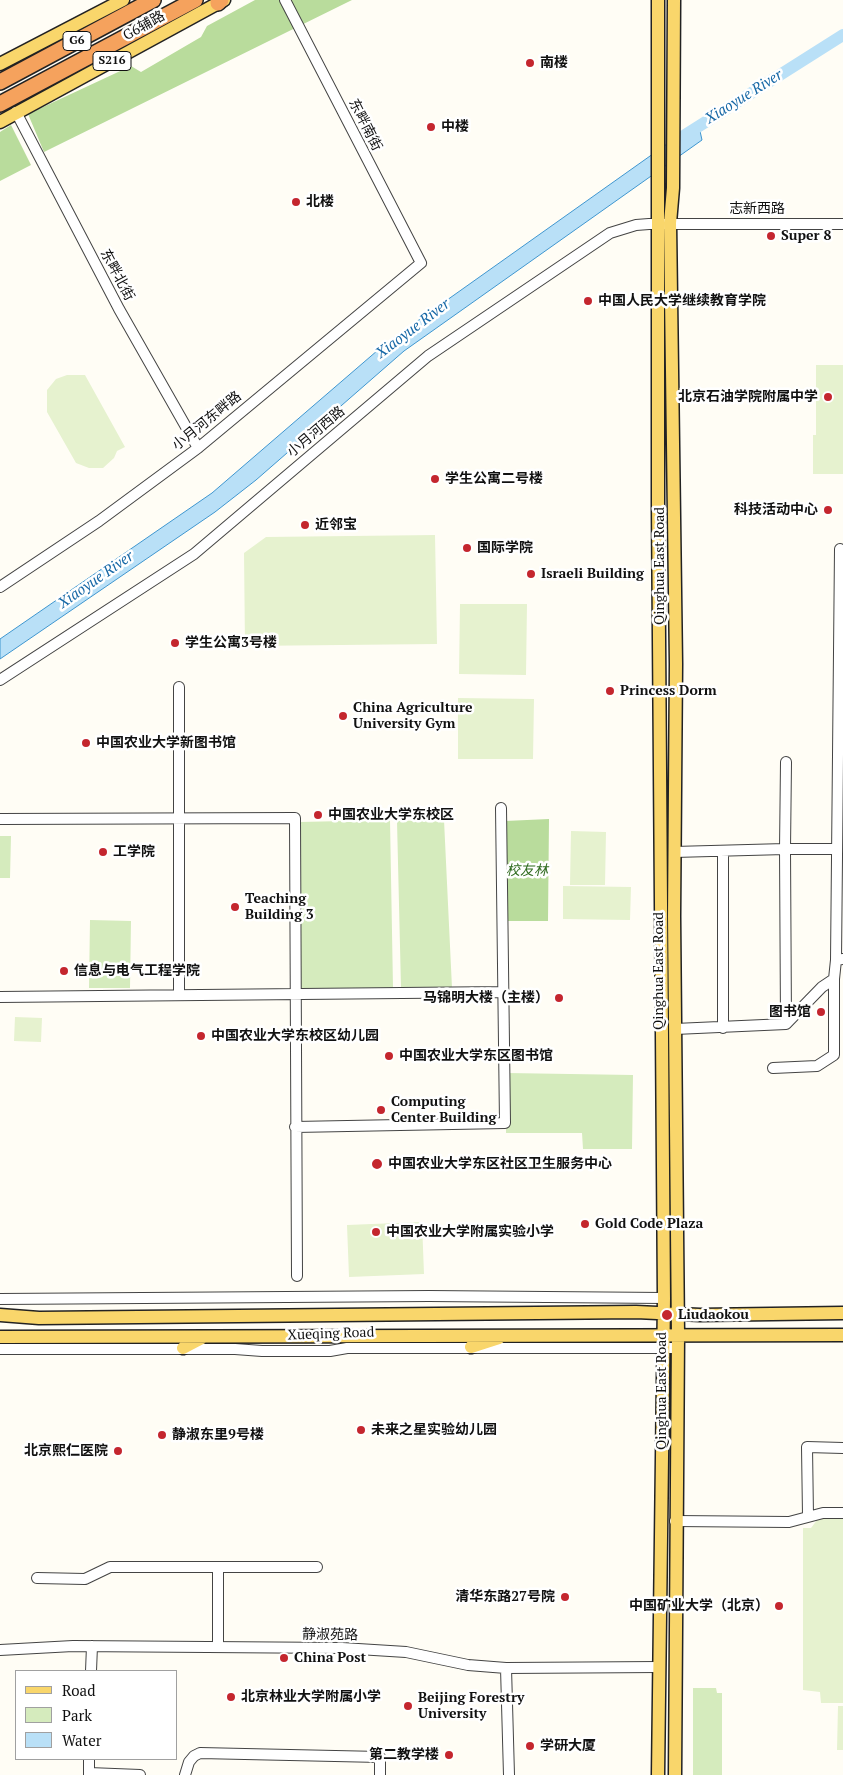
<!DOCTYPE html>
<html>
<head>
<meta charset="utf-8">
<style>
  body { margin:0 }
  #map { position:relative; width:843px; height:1775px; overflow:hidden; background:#fffdf5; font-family:"PT Serif",serif }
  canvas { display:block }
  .legend { position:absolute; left:15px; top:1670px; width:162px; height:90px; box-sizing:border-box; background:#fff; border:1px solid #a0a0a0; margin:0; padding:6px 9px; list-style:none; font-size:15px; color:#111 }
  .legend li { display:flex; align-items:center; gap:10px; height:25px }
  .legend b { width:25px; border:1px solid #a0a0a0 }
</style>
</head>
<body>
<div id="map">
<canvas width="843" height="1775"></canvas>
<ul class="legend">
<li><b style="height:6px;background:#f9d66b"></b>Road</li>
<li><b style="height:14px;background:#d5ebbd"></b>Park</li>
<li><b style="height:14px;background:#b9e0f7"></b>Water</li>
</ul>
</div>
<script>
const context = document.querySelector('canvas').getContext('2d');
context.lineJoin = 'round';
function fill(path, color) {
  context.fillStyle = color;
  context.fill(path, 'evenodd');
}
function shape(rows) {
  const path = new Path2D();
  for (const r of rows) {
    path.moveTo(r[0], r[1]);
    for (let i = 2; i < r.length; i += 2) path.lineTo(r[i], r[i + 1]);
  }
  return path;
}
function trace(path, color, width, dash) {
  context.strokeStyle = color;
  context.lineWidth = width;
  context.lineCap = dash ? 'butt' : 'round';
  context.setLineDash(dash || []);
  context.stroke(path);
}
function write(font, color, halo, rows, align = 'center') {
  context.font = font + ' "PT Serif","Noto Sans SC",serif';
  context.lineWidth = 5;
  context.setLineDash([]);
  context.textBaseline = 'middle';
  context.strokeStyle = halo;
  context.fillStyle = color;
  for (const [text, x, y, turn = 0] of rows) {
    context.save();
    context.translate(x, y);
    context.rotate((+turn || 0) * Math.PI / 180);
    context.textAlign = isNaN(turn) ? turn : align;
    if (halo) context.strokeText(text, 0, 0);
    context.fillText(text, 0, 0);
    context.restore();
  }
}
const green = shape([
  [390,820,393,988,301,989,300,822],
  [444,820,452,988,401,988,397,821],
  [0,836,11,836,10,878,0,878],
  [90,920,131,921,130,988,89,988],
  [507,1073,633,1075,632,1149,583,1149,582,1133,506,1133],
  [693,1688,716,1688,717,1693,722,1693,722,1775,693,1775]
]);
const forest = shape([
  [255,0,352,0,44,152,28,114,131,66,141,72,201,37,207,26],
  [11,125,31,165,0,181,0,132],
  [549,819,548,921,506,921,505,821]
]);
const pitch = shape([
  [816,365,843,365,843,474,813,474,813,435,816,435],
  [67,375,85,375,125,447,117,451,114,458,103,468,89,468,76,463,47,412,47,390,56,379],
  [435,535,437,644,245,646,244,553,266,537],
  [460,604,527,604,526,675,459,674],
  [458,698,534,699,533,759,458,759],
  [571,831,606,832,605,885,570,885],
  [563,886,631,887,630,920,563,919],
  [15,1017,42,1018,41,1042,14,1041],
  [422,1222,424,1274,349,1277,347,1225],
  [820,1516,843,1516,843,1703,821,1703,820,1692,803,1690,803,1528,811,1528],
  [838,1706,843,1706,843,1750,837,1750]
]);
const water = shape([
  [698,122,702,140,404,351,256,480,215,512,0,659,0,639,212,493,385,344,698,122]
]);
const river = shape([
  [685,135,843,35]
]);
const minor = shape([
  [16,112,119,309,198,448],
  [0,587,99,521,198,448,421,263,285,0],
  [0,680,194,554,428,356,610,233,636,225,649,224,843,224],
  [179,687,179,995],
  [786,762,785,849,837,849],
  [0,819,295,818,297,1276],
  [674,852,785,849,786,1024],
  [836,960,840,549],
  [0,997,502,992],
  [723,1028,723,851],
  [675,1029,786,1024,822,987,834,979,836,960,843,959],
  [773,1068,817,1066,834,1055,834,979],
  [295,1127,505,1123,501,808],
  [0,1299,429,1296,664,1298],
  [0,1349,235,1349,262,1351,330,1351,347,1348,677,1348],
  [808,1516,807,1447,843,1448],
  [675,1521,789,1522,823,1513,843,1513],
  [37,1578,85,1579,110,1567,317,1567],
  [218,1647,218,1569],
  [0,1650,73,1646,342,1648,406,1652,468,1665,506,1668,659,1667],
  [506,1668,509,1775],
  [91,1671,92,1646],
  [89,1773,140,1775],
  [89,1775,89,1759],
  [185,1775,189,1762,194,1756,200,1753,380,1757,380,1775]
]);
const major = shape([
  [658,0,658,507,664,1298,658,1775],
  [674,0,673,188,670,223,676,664,674,916,678,1335,675,1775],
  [0,64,123,0],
  [0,122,224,0],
  [0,1315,39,1318,636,1312,700,1315,843,1313],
  [0,1337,843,1335],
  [471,1347,499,1338],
  [183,1348,202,1338]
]);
const highway = shape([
  [218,3,221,0],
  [0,82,153,0],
  [0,104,195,0]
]);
const markers = [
  [530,63,5,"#c4262e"],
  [431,127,5,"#c4262e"],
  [296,202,5,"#c4262e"],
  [771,236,5,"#c4262e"],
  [588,301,5,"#c4262e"],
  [828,397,5,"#c4262e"],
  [435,479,5,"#c4262e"],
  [828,510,5,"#c4262e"],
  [305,525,5,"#c4262e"],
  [467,548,5,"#c4262e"],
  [531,574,5,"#c4262e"],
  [175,643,5,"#c4262e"],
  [610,691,5,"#c4262e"],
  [343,716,5,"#c4262e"],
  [86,743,5,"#c4262e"],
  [318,815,5,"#c4262e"],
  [103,852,5,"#c4262e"],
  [235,907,5,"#c4262e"],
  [64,971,5,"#c4262e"],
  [559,998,5,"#c4262e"],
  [821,1012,5,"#c4262e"],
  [201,1036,5,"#c4262e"],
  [389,1056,5,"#c4262e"],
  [381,1110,5,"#c4262e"],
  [377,1164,6,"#c4262e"],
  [585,1224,5,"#c4262e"],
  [376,1232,5,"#c4262e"],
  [667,1315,6,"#c4262e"],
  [361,1430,5,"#c4262e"],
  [162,1435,5,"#c4262e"],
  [118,1451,5,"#c4262e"],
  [565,1597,5,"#c4262e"],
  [779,1606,5,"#c4262e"],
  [284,1658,5,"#c4262e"],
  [231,1697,5,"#c4262e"],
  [408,1706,5,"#c4262e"],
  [530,1746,5,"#c4262e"],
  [449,1755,5,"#c4262e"]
];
const shields = [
  [77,41,28],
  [112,61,38]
];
const shieldNames = [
  ["G6",77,41],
  ["S216",112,61]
];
const streetNames = [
  ["G6辅路",144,26,-29],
  ["东畔南街",365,125,63],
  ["志新西路",757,209],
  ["东畔北街",117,275,62],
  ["小月河东畔路",207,421,-39],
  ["小月河西路",316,432,-40],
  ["Qinghua East Road",660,566,-90],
  ["Qinghua East Road",659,971,-90],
  ["Xueqing Road",331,1334,-2],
  ["Qinghua East Road",662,1391,-90],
  ["静淑苑路",330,1635,1]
];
const poiNames = [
  ["南楼",540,63],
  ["中楼",441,127],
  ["北楼",306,202],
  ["Super 8",781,236],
  ["中国人民大学继续教育学院",598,301],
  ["北京石油学院附属中学",818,397,"right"],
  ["学生公寓二号楼",445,479],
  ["科技活动中心",818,510,"right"],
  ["近邻宝",315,525],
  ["国际学院",477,548],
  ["Israeli Building",541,574],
  ["学生公寓3号楼",185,643],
  ["Princess Dorm",620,691],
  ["China Agriculture",353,708],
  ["University Gym",353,724],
  ["中国农业大学新图书馆",96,743],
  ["中国农业大学东校区",328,815],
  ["工学院",113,852],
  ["Teaching",245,899],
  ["Building 3",245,915],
  ["信息与电气工程学院",74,971],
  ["马锦明大楼（主楼）",549,998,"right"],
  ["图书馆",811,1012,"right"],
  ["中国农业大学东校区幼儿园",211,1036],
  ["中国农业大学东区图书馆",399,1056],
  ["Computing",391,1102],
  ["Center Building",391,1118],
  ["中国农业大学东区社区卫生服务中心",388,1164],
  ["Gold Code Plaza",595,1224],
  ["中国农业大学附属实验小学",386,1232],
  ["Liudaokou",678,1315],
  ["未来之星实验幼儿园",371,1430],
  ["静淑东里9号楼",172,1435],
  ["北京熙仁医院",108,1451,"right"],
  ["清华东路27号院",555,1597,"right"],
  ["中国矿业大学（北京）",769,1606,"right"],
  ["China Post",294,1658],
  ["北京林业大学附属小学",241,1697],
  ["Beijing Forestry",418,1698],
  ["University",418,1714],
  ["学研大厦",540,1746],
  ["第二教学楼",439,1755,"right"]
];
const parkNames = [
  ["校友林",527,871]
];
const waterNames = [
  ["Xiaoyue River",744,97,-32],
  ["Xiaoyue River",413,329,-37],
  ["Xiaoyue River",96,580,-35]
];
fill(green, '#d5ebbd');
fill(forest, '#b9dc9c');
fill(pitch, '#e6f2cf');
fill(water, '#b9e0f7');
trace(water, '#3f96cf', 1);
trace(river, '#b9e0f7', 12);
trace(minor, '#444', 12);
trace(major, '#222', 15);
trace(highway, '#222', 18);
trace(minor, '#fff', 10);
trace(major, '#f9d66b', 12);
trace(highway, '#f5a25d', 15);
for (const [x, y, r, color] of markers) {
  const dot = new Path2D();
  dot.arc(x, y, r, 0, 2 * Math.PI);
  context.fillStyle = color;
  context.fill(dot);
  trace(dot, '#fff', 2);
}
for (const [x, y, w] of shields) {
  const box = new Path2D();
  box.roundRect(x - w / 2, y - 9.5, w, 19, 4);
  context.fillStyle = '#fff';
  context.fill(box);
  trace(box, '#111', 1);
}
write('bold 12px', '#111', null, shieldNames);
write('14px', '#111', '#fff', streetNames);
write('bold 14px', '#111', '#fff', poiNames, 'left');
write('italic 14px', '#2f6b1f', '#fff', parkNames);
write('italic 15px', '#1768a6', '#fff', waterNames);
</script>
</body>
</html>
